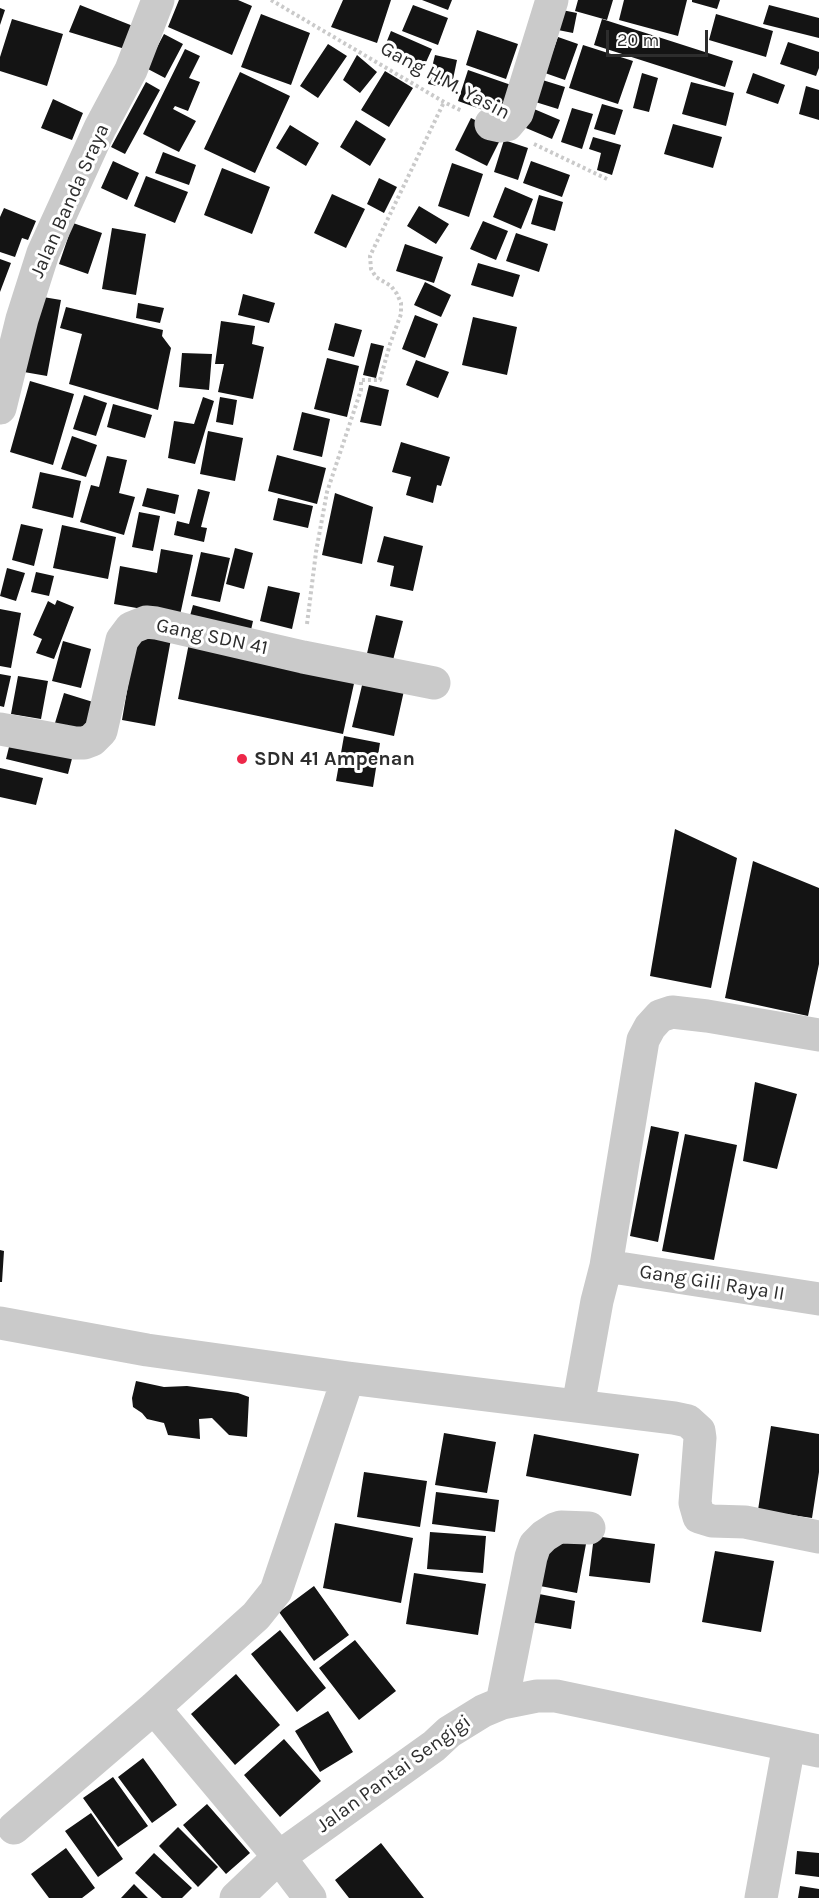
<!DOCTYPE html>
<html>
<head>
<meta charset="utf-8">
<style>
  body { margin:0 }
  #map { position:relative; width:819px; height:1898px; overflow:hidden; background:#fff; font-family:Karla,sans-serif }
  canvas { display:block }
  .scale { position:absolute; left:606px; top:30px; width:102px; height:27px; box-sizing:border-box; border:3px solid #2d2d2d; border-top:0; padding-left:8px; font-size:18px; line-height:21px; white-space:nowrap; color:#2d2d2d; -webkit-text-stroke:4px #fff; paint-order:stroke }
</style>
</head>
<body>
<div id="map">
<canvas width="819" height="1898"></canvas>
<div class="scale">20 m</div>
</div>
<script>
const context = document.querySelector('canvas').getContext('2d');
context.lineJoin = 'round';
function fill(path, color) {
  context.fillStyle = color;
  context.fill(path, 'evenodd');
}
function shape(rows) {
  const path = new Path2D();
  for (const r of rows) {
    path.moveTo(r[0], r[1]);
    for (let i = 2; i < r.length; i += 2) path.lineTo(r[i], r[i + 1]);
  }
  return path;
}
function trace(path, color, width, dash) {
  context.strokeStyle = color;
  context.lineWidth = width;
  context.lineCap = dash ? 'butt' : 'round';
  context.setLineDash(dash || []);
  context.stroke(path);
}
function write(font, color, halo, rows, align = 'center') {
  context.font = font + ' Karla,sans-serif';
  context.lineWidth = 6;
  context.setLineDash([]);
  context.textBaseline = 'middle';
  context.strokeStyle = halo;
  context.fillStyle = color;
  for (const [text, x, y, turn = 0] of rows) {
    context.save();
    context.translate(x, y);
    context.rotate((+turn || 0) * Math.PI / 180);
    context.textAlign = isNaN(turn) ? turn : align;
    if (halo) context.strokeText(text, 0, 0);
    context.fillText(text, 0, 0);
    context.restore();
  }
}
const building = shape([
  [179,0,238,0,252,6,232,55,168,27],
  [343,0,391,0,377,43,331,27],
  [422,0,452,0,448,10],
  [578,0,613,0,607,20,575,11],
  [624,0,687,0,678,36,619,20],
  [692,0,720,0,717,9,692,2],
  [80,5,133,26,125,49,69,32],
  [413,5,448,18,438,45,402,31],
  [769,5,819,18,819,38,763,24],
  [0,8,5,10,0,25],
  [552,8,577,13,573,33,548,28],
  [261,14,310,33,291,85,241,67],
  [716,14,773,31,766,57,709,40],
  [12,19,63,34,47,86,0,71,0,57],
  [602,19,733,61,725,87,594,45],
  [477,30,518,44,506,79,466,65],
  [391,31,432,49,422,71,382,53],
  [164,34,183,44,165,78,146,68],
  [558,37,578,44,565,80,545,73],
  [788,42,819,52,819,68,816,76,780,64],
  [328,44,347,56,318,98,300,86],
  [583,45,633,61,618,104,569,88],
  [185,49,200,56,189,78,200,82,188,111,175,106,173,109,196,121,179,152,143,134],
  [357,55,377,72,360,93,343,80],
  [435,55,457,60,451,89,428,84],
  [468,70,514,86,503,117,458,101],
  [385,71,413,88,389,127,361,110],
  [240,72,290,96,255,173,204,149],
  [642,73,658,78,649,112,633,108],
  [753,73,785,85,778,104,746,93],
  [536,78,565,87,558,109,529,100],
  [146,82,160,90,125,154,111,147],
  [691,82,734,93,726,126,682,114],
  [806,86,819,90,819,120,799,114],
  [53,99,83,113,72,140,41,128],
  [602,104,623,110,615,135,594,129],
  [572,108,593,114,582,149,561,142],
  [534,109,560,120,552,139,526,128],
  [471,118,503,134,487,166,455,150],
  [356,120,386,139,370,166,340,147],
  [673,124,722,137,713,168,664,154],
  [290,125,319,143,306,166,276,148],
  [593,137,621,145,612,175,597,170,601,153,589,149],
  [504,140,528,148,518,180,494,172],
  [163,152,196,165,189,185,155,173],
  [113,161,139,173,127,200,101,188],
  [531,161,570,175,562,197,523,183],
  [452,163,483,174,469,217,438,206],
  [222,168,270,187,252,234,204,215],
  [146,176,188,192,175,223,134,206],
  [379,178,397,187,384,213,367,204],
  [505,187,533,199,521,229,493,217],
  [332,194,365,209,346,248,314,233],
  [539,195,563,202,555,231,531,224],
  [419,206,449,224,436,244,407,226],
  [4,208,36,221,28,240,22,238,15,257,0,252,0,217],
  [483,221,508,231,496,260,470,249],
  [73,223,102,233,88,274,59,264],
  [112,228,146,234,136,295,102,289],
  [516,233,548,244,539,272,506,261],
  [405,244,443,257,434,283,396,271],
  [0,259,11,263,0,292],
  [478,263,520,275,513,297,471,285],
  [425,282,451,295,441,317,414,305],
  [243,294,275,303,269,323,238,315],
  [37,296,61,300,47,376,24,372],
  [138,303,164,308,160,323,136,318],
  [66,307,163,330,162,336,171,348,158,410,69,384,82,334,60,328],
  [415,315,438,324,425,358,402,349],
  [473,317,517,327,507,375,462,365],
  [221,321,255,326,252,344,264,347,253,399,218,392,224,364,215,364],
  [335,323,362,330,354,357,328,350],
  [371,343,384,346,376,378,363,375],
  [182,353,212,354,209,390,179,387],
  [327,358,359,366,347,417,314,409],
  [416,360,449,372,438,398,406,385],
  [30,381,74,394,53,465,10,452],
  [369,385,389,390,381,426,360,422],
  [84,395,107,403,96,436,73,429],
  [203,397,214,401,195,464,168,458,174,421,194,424],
  [220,397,237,400,233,425,216,422],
  [113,404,152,415,145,438,107,427],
  [302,412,330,419,322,457,293,450],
  [208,431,243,438,235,481,200,474],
  [72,436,97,445,86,477,61,469],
  [401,442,450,457,441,486,437,485,433,503,406,495,411,477,392,472],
  [277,455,326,468,317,504,268,491],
  [107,456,127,460,119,493,135,497,124,535,80,522,91,485,99,487],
  [40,472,81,481,73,518,32,508],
  [147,488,179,495,175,514,142,506],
  [198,489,210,492,201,527,207,528,204,542,174,535,177,521,189,524],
  [335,493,373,507,362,564,322,555],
  [278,498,313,506,308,528,273,520],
  [139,512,160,516,153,551,132,547],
  [21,524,43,529,34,566,12,560],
  [62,525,116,537,108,579,53,568],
  [384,536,423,546,413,591,390,586,394,566,377,562],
  [235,548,253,553,244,589,226,584],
  [161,549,193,555,179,620,148,610,114,604,120,566,157,573],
  [201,552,230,558,220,602,191,596],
  [7,568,25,573,16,601,0,596],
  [36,572,54,576,49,596,31,592],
  [268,586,300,593,292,629,260,621],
  [57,600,74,607,54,659,36,653,42,639,33,635,48,601,55,605],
  [193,605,253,621,249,639,188,623],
  [0,609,21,613,11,668,0,666],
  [376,615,403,621,391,668,365,662],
  [137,633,171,639,155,726,122,720],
  [63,641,91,649,81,688,52,681],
  [189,643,355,679,343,734,178,699],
  [0,674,11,676,4,707,0,706],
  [18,676,48,681,41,719,11,714],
  [364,677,405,686,394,736,352,727],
  [64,693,93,702,84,732,55,723],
  [12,735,74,751,68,774,6,759],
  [344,736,380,743,373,787,336,781],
  [0,768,43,778,36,805,0,797],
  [675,829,737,858,711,988,650,976],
  [753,861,819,888,819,964,808,1016,725,998],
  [755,1082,797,1094,777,1169,743,1161],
  [651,1126,679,1132,658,1242,630,1236],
  [685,1134,737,1145,714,1260,662,1251],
  [0,1250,4,1251,2,1282,0,1282],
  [136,1381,164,1387,187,1386,238,1393,249,1397,247,1437,229,1435,212,1418,199,1419,200,1439,168,1435,164,1423,147,1419,142,1413,133,1407,132,1398],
  [771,1426,819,1434,819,1472,812,1518,758,1510],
  [444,1433,496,1442,487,1493,435,1485],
  [534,1434,639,1454,631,1496,526,1476],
  [364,1472,427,1481,420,1527,357,1517],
  [436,1492,499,1500,495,1532,432,1524],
  [335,1523,413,1538,401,1603,323,1588],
  [430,1532,486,1536,483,1573,427,1569],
  [594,1536,655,1544,650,1583,589,1576],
  [550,1537,586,1544,577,1593,540,1586],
  [715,1551,774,1561,761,1632,702,1622],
  [414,1573,486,1584,478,1635,406,1624],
  [314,1586,349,1635,314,1661,279,1612],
  [534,1593,575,1601,571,1629,530,1622],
  [280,1630,326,1688,297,1712,251,1654],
  [355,1640,396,1691,359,1720,319,1668],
  [236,1674,280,1725,235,1765,191,1714],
  [328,1711,353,1752,320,1772,295,1731],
  [284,1739,321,1781,280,1817,244,1775],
  [143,1758,177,1805,152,1823,118,1777],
  [113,1777,148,1826,118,1847,83,1798],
  [207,1804,250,1853,226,1874,183,1825],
  [91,1813,123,1859,98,1877,65,1831],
  [178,1827,218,1867,198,1887,159,1846],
  [381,1843,424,1898,349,1898,335,1880],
  [66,1848,95,1888,82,1898,49,1898,31,1874],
  [797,1851,819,1853,819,1877,795,1874],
  [154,1853,192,1888,182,1898,162,1898,135,1873],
  [134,1884,148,1898,121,1898],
  [800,1886,819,1889,819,1898,798,1898]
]);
const path = shape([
  [271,0,444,102,462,111],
  [534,144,609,180],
  [307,624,316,552,327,492,361,390,361,380,380,380,390,344,401,314,401,303,397,294,391,286,376,277,371,269,370,256,444,102]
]);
const minor = shape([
  [491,124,500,126,507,125,517,113,552,0],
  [0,408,22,319,43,253,100,128,131,70,158,0],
  [0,729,75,743,84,743,92,740,101,731,122,640,131,628,146,622,156,623,303,657,434,683],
  [606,1266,819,1299],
  [0,1323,147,1350,348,1378,674,1418,688,1421,699,1431,700,1438,695,1503,699,1517,712,1521,745,1522,819,1537],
  [578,1406,597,1301,606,1266,643,1040,650,1027,660,1016,672,1012,707,1016,819,1035],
  [502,1703,531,1557,535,1545,544,1536,555,1529,561,1527,589,1528],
  [154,1708,279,1857,310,1898],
  [14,1828,154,1708,256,1616,276,1591,348,1378],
  [236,1898,279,1857,434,1746,449,1732,483,1711,502,1703,537,1696,556,1696,819,1751],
  [761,1898,789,1745]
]);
const markers = [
  [242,759,6,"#ed2749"]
];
const streetNames = [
  ["Gang H.M. Yasin",445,81,28],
  ["Jalan Banda Sraya",70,201,-66],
  ["Gang SDN 41",212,637,12],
  ["Gang Gili Raya II",712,1283,9],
  ["Jalan Pantai Sengigi",394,1774,-36]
];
const poiNames = [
  ["SDN 41 Ampenan",254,759]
];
fill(building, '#141414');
trace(path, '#cacaca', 4, [3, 3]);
trace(minor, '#cacaca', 33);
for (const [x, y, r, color] of markers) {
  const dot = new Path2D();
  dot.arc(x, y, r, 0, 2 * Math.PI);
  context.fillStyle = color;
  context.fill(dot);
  trace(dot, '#fff', 2);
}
write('20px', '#2d2d2d', '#fff', streetNames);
write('bold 20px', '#2d2d2d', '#fff', poiNames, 'left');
</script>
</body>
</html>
